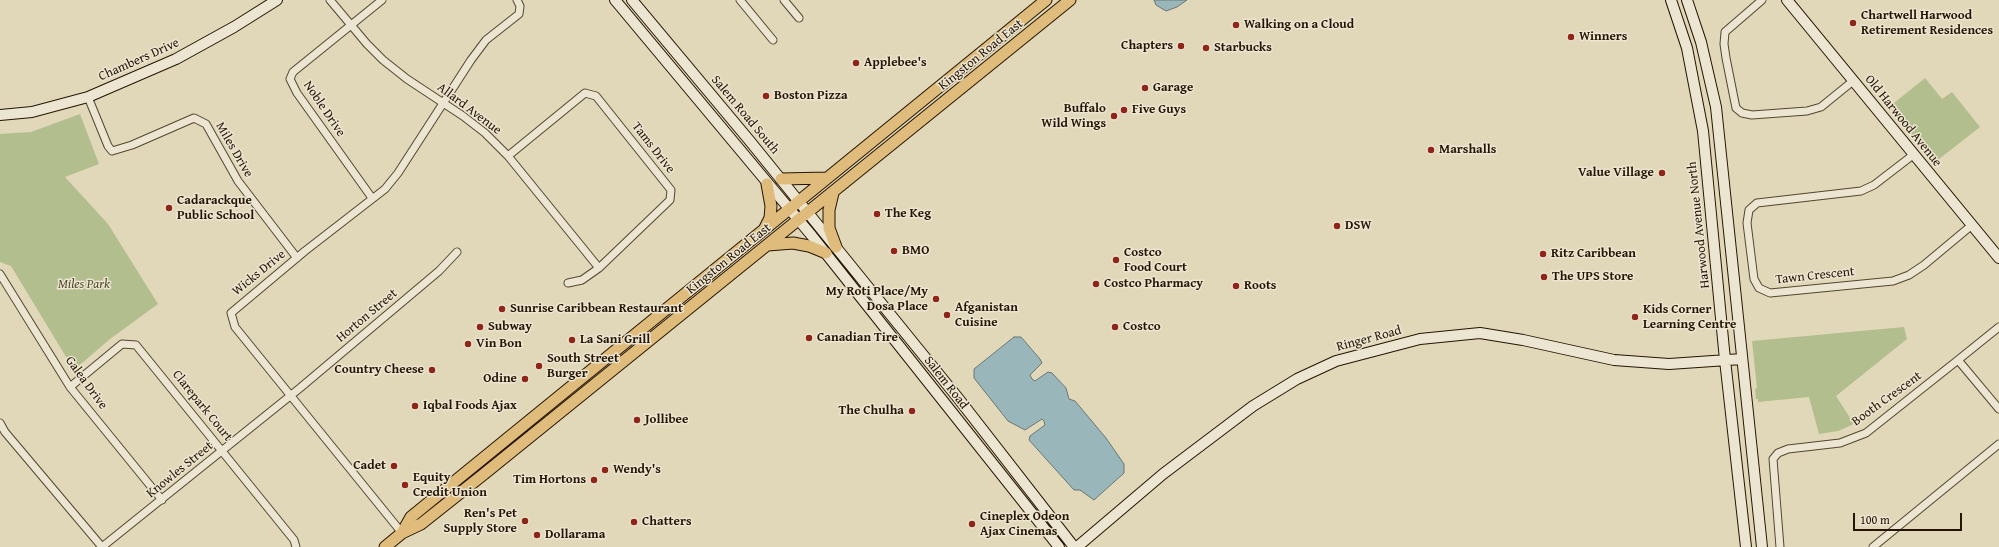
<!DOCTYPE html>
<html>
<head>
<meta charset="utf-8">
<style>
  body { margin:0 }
  #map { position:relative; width:1999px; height:547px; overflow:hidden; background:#e1d7b9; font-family:"Gentium Book Plus",serif }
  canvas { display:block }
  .scale { position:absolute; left:1853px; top:513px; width:109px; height:18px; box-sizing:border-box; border:2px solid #251500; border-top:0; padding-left:5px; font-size:12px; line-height:14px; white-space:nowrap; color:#251500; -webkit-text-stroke:3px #ece5d2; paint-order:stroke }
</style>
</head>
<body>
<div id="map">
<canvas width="1999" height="547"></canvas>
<div class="scale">100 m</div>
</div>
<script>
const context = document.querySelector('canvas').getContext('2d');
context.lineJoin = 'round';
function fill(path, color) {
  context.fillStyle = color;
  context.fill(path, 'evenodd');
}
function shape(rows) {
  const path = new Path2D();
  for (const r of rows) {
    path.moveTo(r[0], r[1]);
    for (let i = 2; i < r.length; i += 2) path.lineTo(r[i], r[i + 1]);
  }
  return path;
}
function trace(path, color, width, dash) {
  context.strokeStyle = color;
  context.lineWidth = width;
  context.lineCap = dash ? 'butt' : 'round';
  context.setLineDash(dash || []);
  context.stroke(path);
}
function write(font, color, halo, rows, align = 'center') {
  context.font = font + ' "Gentium Book Plus",serif';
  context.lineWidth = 3;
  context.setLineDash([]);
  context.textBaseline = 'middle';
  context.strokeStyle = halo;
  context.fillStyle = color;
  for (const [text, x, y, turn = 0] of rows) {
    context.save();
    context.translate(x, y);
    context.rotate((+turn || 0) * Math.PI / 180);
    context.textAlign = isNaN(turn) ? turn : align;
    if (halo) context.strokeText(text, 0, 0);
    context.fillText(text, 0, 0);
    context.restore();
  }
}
const green = shape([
  [1925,78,1942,99,1952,92,1980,127,1934,163,1889,107],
  [80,114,99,164,65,177,108,224,158,304,110,339,74,370,11,266,0,262,0,134,31,132],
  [1904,327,1907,339,1836,396,1854,424,1838,431,1819,434,1809,397,1758,402,1758,399,1756,399,1755,389,1757,388,1752,341]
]);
const water = shape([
  [1154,0,1187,0,1177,7,1166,11,1156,5,1154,0],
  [1014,337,1021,337,1040,359,1042,363,1030,375,1032,379,1035,381,1048,372,1052,373,1066,388,1069,399,1075,401,1106,438,1124,464,1124,473,1094,500,1080,490,1074,490,1029,440,1030,436,1045,425,1044,421,1042,419,1025,430,1008,421,974,378,974,369,1014,337]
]);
const street = shape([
  [330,0,367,44,383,60,407,79,463,116,485,133,508,156,599,268],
  [740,0,773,40],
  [784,0,799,18],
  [1762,0,1725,32,1724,44,1726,58,1736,108,1742,113,1752,115,1807,111,1821,107,1853,81],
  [88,97,108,146,112,151,132,145,194,118,206,124,238,181,297,258],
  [1913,155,1874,185,1861,191,1757,203,1749,210,1747,223,1754,279,1759,288,1770,293,1893,281,1909,275,1924,265,1972,225],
  [508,156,585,93,596,96,671,190,670,200,599,268,582,280,568,283],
  [372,198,297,93,290,79,293,72,382,0],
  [0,274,70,387,162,500],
  [1958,360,1999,327],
  [70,387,122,344,136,345,294,540,296,547],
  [0,423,5,432,102,547],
  [402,533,235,327,231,313,305,251,385,189,398,173,471,60,486,40,519,14,520,6,517,0],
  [102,547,300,388,439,271,457,252],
  [1780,547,1773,459,1778,453,1788,449,1840,443,1866,433,1958,360,1999,409],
  [1873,547,1999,444]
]);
const secondary = shape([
  [615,0,812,236,1059,547],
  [632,0,749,140,958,398,1074,547],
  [1671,0,1687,48,1703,131,1725,360,1746,547],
  [1687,0,1701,42,1716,107,1762,547],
  [1787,0,1999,258],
  [0,115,32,112,88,97,176,59,234,27,277,0],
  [1077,547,1163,474,1253,406,1297,379,1336,361,1420,339,1480,333,1523,340,1614,360,1669,364,1742,359]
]);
const primary = shape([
  [781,179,827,178],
  [833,193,829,210,829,228,836,247],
  [765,228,770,218,771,206,767,184],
  [768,245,793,243,809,246,826,253],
  [402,533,411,517,1046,0],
  [385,547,402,533,421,524,484,474,1070,0]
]);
const markers = [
  [1853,23,4,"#8f2418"],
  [1236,25,4,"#8f2418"],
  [1571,37,4,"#8f2418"],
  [1181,46,4,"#8f2418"],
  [1206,48,4,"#8f2418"],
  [856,63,4,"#8f2418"],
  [1145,88,4,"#8f2418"],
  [766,96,4,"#8f2418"],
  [1124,110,4,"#8f2418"],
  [1114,116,4,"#8f2418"],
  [1431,150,4,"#8f2418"],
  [1662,173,4,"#8f2418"],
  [169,208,4,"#8f2418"],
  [877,214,4,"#8f2418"],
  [1337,226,4,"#8f2418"],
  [894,251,4,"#8f2418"],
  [1543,254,4,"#8f2418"],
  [1116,260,4,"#8f2418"],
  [1544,277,4,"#8f2418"],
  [1096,284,4,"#8f2418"],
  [1236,286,4,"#8f2418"],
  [936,299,4,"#8f2418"],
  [502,309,4,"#8f2418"],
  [947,315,4,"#8f2418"],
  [1635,317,4,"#8f2418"],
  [480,327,4,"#8f2418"],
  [1115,327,4,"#8f2418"],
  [809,338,4,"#8f2418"],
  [572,340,4,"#8f2418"],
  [468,344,4,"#8f2418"],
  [539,366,4,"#8f2418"],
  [432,370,4,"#8f2418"],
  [525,379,4,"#8f2418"],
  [415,406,4,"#8f2418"],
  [912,411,4,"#8f2418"],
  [637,420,4,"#8f2418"],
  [394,466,4,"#8f2418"],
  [605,470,4,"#8f2418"],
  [594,480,4,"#8f2418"],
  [405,485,4,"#8f2418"],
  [525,521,4,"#8f2418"],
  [634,522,4,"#8f2418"],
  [972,524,4,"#8f2418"],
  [537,535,4,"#8f2418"]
];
const poiNames = [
  ["Chartwell Harwood",1861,16],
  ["Retirement Residences",1861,31],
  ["Walking on a Cloud",1244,25],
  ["Winners",1579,37],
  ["Chapters",1173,46,"right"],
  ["Starbucks",1214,48],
  ["Applebee's",864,63],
  ["Garage",1153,88],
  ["Boston Pizza",774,96],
  ["Buffalo",1106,109,"right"],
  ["Wild Wings",1106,124,"right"],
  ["Five Guys",1132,110],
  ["Marshalls",1439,150],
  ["Value Village",1654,173,"right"],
  ["Cadarackque",177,201],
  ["Public School",177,216],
  ["The Keg",885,214],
  ["DSW",1345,226],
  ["BMO",902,251],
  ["Costco",1124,253],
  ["Food Court",1124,268],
  ["Ritz Caribbean",1551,254],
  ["The UPS Store",1552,277],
  ["Costco Pharmacy",1104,284],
  ["Roots",1244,286],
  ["My Roti Place/My",928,292,"right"],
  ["Dosa Place",928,307,"right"],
  ["Afganistan",955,308],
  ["Cuisine",955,323],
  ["Sunrise Caribbean Restaurant",510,309],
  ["Kids Corner",1643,310],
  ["Learning Centre",1643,325],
  ["Subway",488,327],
  ["Costco",1123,327],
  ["Canadian Tire",817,338],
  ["La Sani Grill",580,340],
  ["Vin Bon",476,344],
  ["South Street",547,359],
  ["Burger",547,374],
  ["Country Cheese",424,370,"right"],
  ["Odine",517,379,"right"],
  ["Iqbal Foods Ajax",423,406],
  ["The Chulha",904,411,"right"],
  ["Jollibee",645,420],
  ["Cadet",386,466,"right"],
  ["Wendy's",613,470],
  ["Equity",413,478],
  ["Credit Union",413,493],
  ["Tim Hortons",586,480,"right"],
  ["Ren's Pet",517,514,"right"],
  ["Supply Store",517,529,"right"],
  ["Cineplex Odeon",980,517],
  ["Ajax Cinemas",980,532],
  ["Chatters",642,522],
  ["Dollarama",545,535]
];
const streetNames = [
  ["Kingston Road East",981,55,-39],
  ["Chambers Drive",139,60,-24],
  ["Noble Drive",324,109,56],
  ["Allard Avenue",469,109,37],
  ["Salem Road South",745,115,50],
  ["Old Harwood Avenue",1903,121,51],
  ["Tams Drive",653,148,52],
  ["Miles Drive",234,150,60],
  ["Harwood Avenue North",1699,225,-96],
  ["Kingston Road East",729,259,-39],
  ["Wicks Drive",259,273,-39],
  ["Tawn Crescent",1815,276,-6],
  ["Horton Street",367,316,-40],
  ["Ringer Road",1369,339,-15],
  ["Galea Drive",86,383,54],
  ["Salem Road",946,383,52],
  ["Booth Crescent",1887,399,-36],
  ["Clarepark Court",202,406,51],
  ["Knowles Street",180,470,-39]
];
const parkNames = [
  ["Miles Park",84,285]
];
fill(green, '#b3be8f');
fill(water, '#99b7ba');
trace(water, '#6b7670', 1);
trace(street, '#54462e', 9);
trace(secondary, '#251500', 12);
trace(primary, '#251500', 13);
trace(street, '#ece5d2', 7);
trace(secondary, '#ece5d2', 10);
trace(primary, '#e0bc7c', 11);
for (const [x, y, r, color] of markers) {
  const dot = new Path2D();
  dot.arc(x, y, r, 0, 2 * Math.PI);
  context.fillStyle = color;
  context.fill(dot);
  trace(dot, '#ece5d2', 1.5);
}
write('bold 13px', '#251500', '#ece5d2', poiNames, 'left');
write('13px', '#251500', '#ece5d2', streetNames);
write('italic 13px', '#50482b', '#ece5d2', parkNames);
</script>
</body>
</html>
